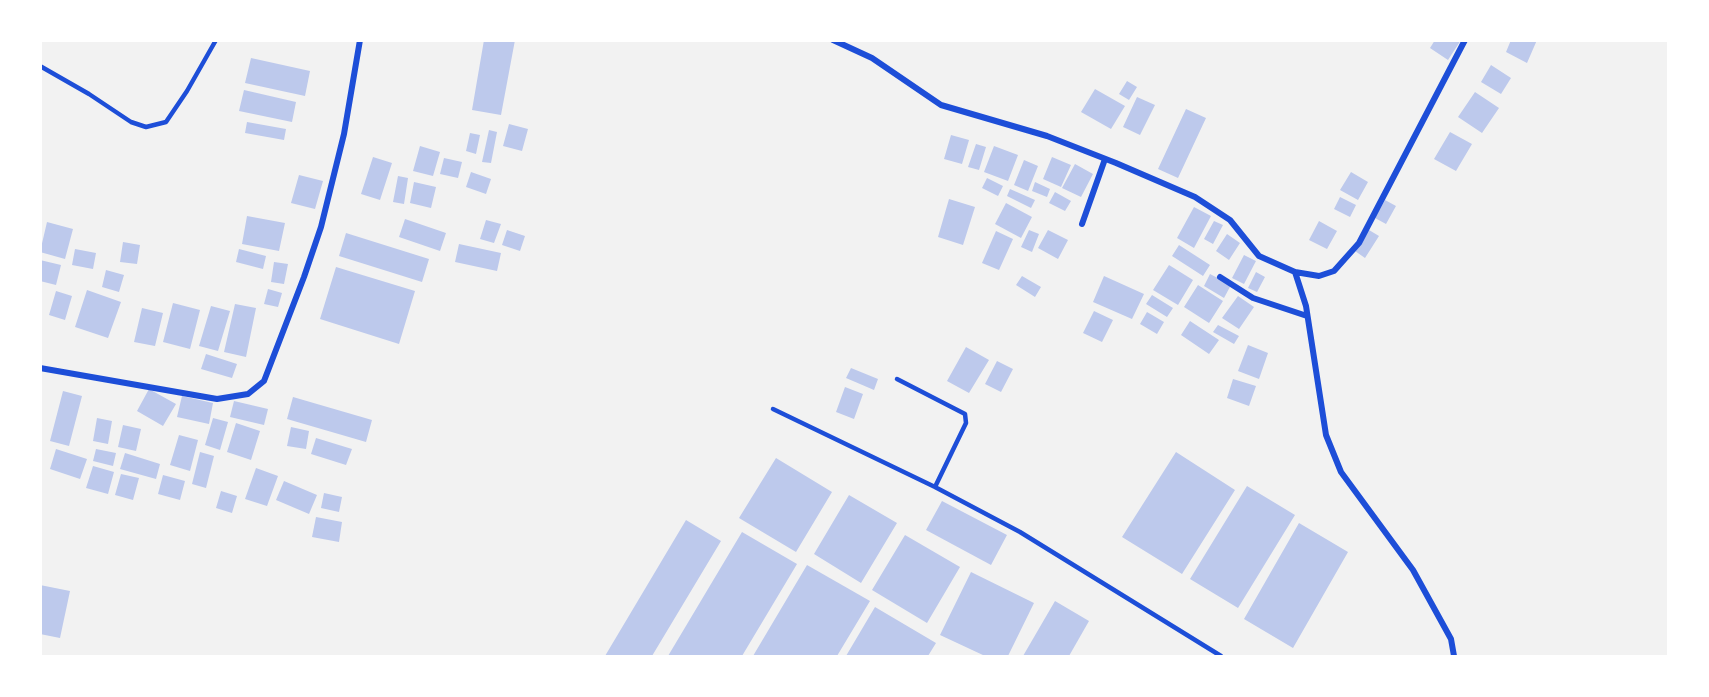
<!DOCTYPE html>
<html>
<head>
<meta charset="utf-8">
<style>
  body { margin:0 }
  #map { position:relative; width:1709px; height:697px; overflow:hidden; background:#f2f2f2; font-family:Overpass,sans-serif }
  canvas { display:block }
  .frame { position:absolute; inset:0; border:42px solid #fff; pointer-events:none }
</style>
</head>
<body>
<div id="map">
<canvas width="1709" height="697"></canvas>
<div class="frame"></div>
</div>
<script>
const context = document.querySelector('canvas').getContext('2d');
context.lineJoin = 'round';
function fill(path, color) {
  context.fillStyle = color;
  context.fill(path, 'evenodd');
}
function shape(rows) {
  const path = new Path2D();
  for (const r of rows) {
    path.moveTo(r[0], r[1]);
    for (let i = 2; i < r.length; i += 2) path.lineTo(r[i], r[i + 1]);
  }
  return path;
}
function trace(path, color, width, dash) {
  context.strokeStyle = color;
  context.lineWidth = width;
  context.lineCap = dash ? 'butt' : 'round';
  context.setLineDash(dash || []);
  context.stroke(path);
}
const building = shape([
  [484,40,515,40,501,115,472,110],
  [1435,40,1461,40,1448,60,1430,48],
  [1511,40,1537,40,1527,63,1506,52],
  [251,58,310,71,305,96,245,83],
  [1491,65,1511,78,1501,94,1481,82],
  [1127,81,1137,87,1129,100,1119,94],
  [1095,89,1125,106,1111,129,1081,112],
  [244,90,296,102,292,122,239,111],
  [1475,92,1499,108,1482,133,1458,117],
  [1137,97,1155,105,1140,135,1123,127],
  [1186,109,1206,118,1178,178,1158,169],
  [247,122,286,129,284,140,245,133],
  [509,124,528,129,522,151,503,146],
  [489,130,497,132,491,163,482,162],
  [1450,132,1472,144,1456,171,1434,159],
  [470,133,480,135,476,154,466,151],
  [951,135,969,140,962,164,944,159],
  [976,144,986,147,979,170,968,167],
  [420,146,440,152,433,176,413,171],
  [994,146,1018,155,1008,181,984,172],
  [373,157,392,163,380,200,361,194],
  [1052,157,1071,165,1061,187,1043,179],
  [444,158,462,162,458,178,440,174],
  [1024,160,1038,166,1028,191,1014,185],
  [1075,164,1093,174,1081,197,1062,188],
  [471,172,491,179,486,194,466,187],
  [1351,172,1368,182,1358,200,1340,190],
  [299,175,323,181,315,209,291,203],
  [398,176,408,178,404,204,393,202],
  [987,178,1003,186,998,196,982,188],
  [414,182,436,187,431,208,410,203],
  [1035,182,1050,189,1047,197,1032,191],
  [1010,189,1035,200,1031,208,1007,196],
  [1055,192,1071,201,1065,211,1049,203],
  [1340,197,1356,205,1350,217,1334,209],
  [949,199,975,207,963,245,938,237],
  [1385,200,1396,206,1386,224,1375,218],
  [1006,203,1032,217,1021,238,995,224],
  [1194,207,1211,216,1194,248,1177,238],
  [247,216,285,223,279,251,242,244],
  [405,219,446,233,440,251,399,237],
  [486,220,501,224,494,243,480,239],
  [1214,221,1223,225,1213,244,1204,239],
  [1319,221,1337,231,1327,249,1309,240],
  [47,222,73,229,65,259,40,252],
  [507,230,525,236,520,251,502,245],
  [1029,230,1039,234,1032,252,1021,247],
  [1048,230,1068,240,1058,259,1038,248],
  [1369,230,1379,236,1365,258,1355,251],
  [996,231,1013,239,999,270,982,263],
  [346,233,429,259,422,282,339,256],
  [1227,234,1240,243,1229,260,1216,251],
  [123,242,140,245,137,264,120,262],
  [459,244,501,253,497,271,455,262],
  [1179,245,1210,265,1203,276,1172,256],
  [75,249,96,253,93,269,72,265],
  [239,249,266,256,263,269,236,262],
  [1244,255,1256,261,1244,284,1232,278],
  [40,260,61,265,56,285,40,281],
  [274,262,288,264,284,284,271,282],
  [1169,265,1193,280,1178,305,1153,290],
  [336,267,415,291,399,344,320,319],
  [106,270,124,275,119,292,102,287],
  [1256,272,1265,277,1257,292,1248,288],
  [1210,274,1231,285,1224,298,1204,286],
  [1022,276,1041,287,1035,297,1016,285],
  [1104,276,1144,294,1132,319,1093,302],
  [1198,285,1223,301,1209,323,1184,307],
  [268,289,282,293,278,307,264,304],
  [87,290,121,302,108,338,75,327],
  [56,291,72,296,65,320,49,315],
  [1152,295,1173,308,1167,317,1146,304],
  [1238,296,1254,307,1239,329,1222,318],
  [173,303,200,310,190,349,163,342],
  [235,304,256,308,246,357,224,352],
  [211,306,230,311,218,351,199,346],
  [142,308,163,313,155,346,134,342],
  [1094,311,1113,320,1102,342,1083,333],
  [1147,312,1164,322,1157,334,1140,324],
  [1190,321,1219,340,1209,354,1181,335],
  [1218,325,1239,336,1234,344,1213,332],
  [1248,345,1268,353,1259,379,1238,371],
  [966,347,989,360,969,393,947,381],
  [206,354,237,364,232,378,201,369],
  [997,361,1013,369,1001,392,985,384],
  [851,368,878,379,874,390,846,378],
  [1233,379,1256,386,1249,406,1227,398],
  [845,387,863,394,854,419,836,412],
  [149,389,176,404,163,426,137,411],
  [63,391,82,396,69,446,50,441],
  [182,396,213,403,209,424,177,417],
  [293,397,372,420,366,442,287,419],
  [234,401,268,409,264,425,230,417],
  [97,418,112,421,108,444,93,441],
  [213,418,228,422,220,450,205,445],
  [236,423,260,431,251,460,227,452],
  [123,425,141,429,136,451,118,447],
  [291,427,309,431,306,449,287,446],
  [179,435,198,440,190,471,170,465],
  [316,438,352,449,346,465,311,454],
  [56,449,87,459,80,479,50,469],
  [96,449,116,453,113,466,93,461],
  [200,452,214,456,206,488,192,484],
  [1176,452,1235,490,1182,574,1122,537],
  [125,453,160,464,156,479,120,469],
  [776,458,832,492,796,552,739,518],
  [93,466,114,472,108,494,86,488],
  [256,468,278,476,267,506,245,499],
  [121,474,139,478,133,500,115,495],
  [163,475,185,481,180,500,158,494],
  [284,481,317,495,309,514,276,500],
  [1247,486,1295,515,1238,608,1190,579],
  [221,491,237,496,232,513,216,508],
  [324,493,342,497,339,512,321,508],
  [849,495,897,523,861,583,814,554],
  [942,501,1007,535,991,565,926,530],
  [316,517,342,522,339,542,312,537],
  [686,520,721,541,652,656,605,656],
  [1299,523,1348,552,1293,648,1244,619],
  [742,532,797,564,742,656,668,656],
  [905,535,960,567,927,623,872,590],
  [807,565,870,601,837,656,753,656],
  [971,572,1034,603,1008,656,985,656,940,635],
  [40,585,70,591,60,638,40,634],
  [1055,601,1089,621,1069,656,1023,656],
  [875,607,936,643,928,656,846,656]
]);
const service = shape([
  [40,66,89,94,131,122,146,127,166,122,187,91,216,40],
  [897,379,965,414,966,423,935,487],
  [773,409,935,487,1020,532,1221,656]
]);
const minor = shape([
  [833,40,872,58,941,105,1047,136,1116,163,1195,197,1230,220,1259,256,1295,272,1306,306,1326,435,1341,472,1413,570,1451,639,1454,656],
  [1082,224,1105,159],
  [1295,272,1319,276,1334,271,1359,243,1465,40],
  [1220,277,1253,298,1307,316],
  [40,368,217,399,248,394,264,381,304,277,321,227,344,134,360,40]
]);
fill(building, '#bdc9ec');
trace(service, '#1d4ed8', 4.5);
trace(minor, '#1d4ed8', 6);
</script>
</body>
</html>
